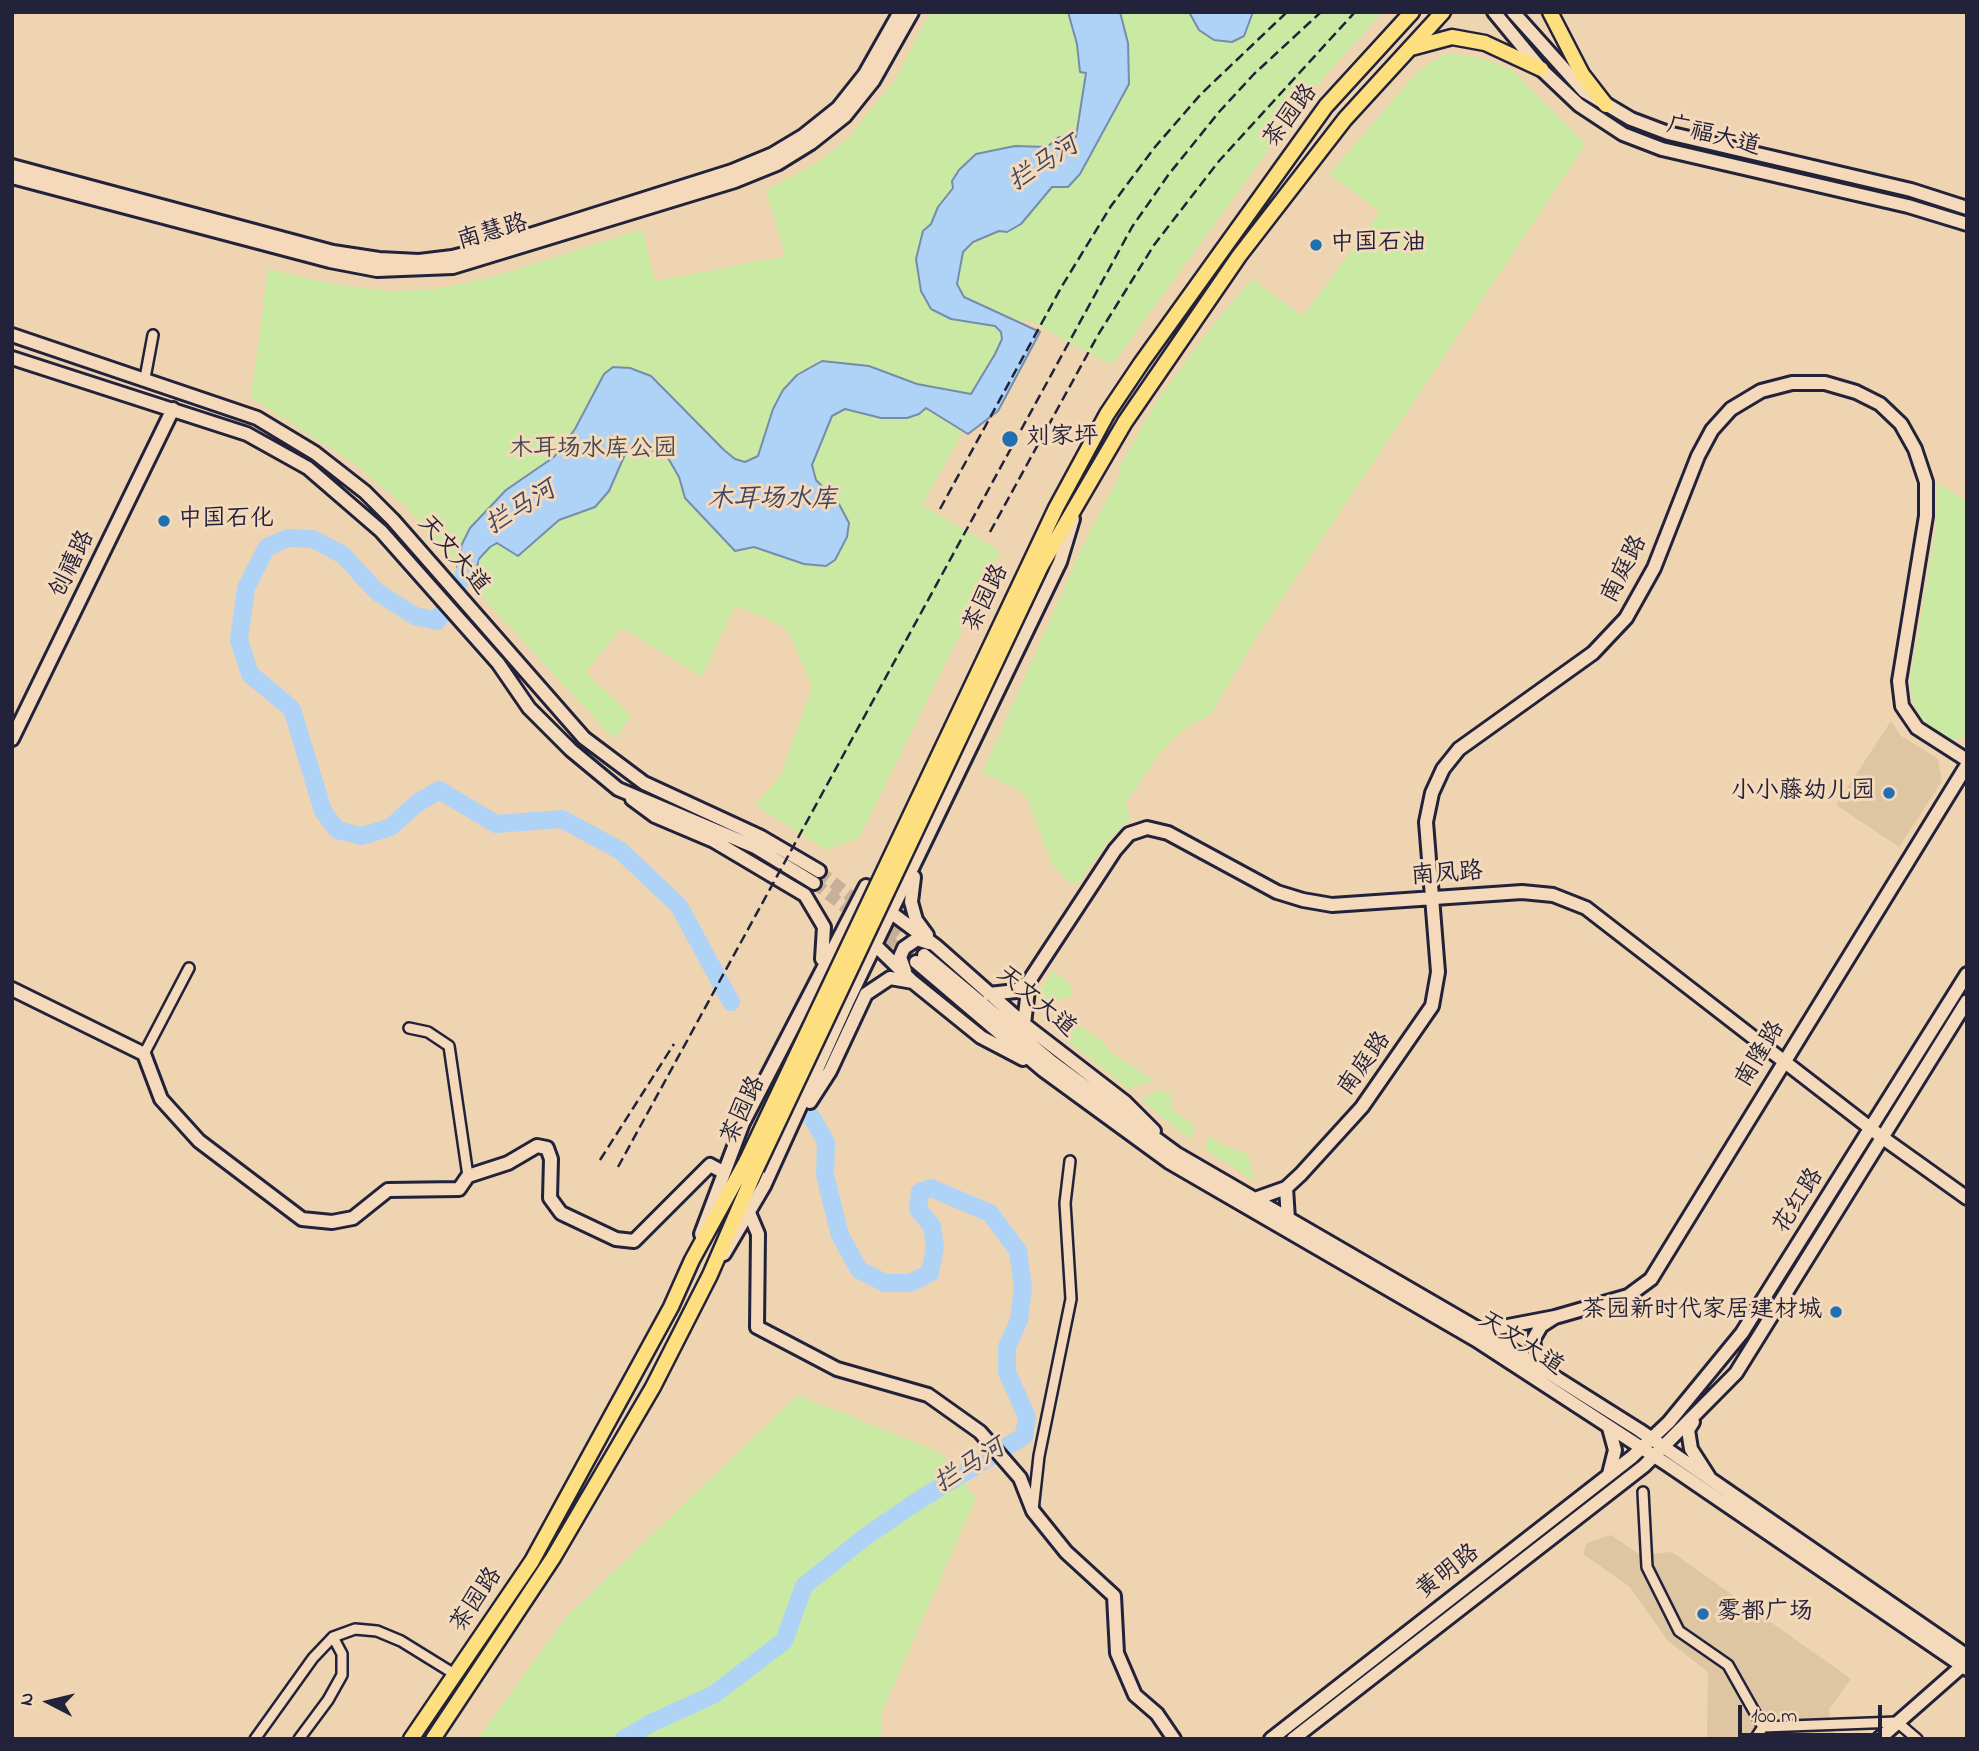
<!DOCTYPE html>
<html>
<head>
<meta charset="utf-8">
<style>
  body { margin:0 }
  #map { position:relative; width:1979px; height:1751px; overflow:hidden; background:#efd4b1; font-family:"Indie Flower",sans-serif }
  canvas { display:block }
  .frame { position:absolute; inset:0; border:14px solid #22223b; pointer-events:none }
  .north { position:absolute; left:14px; top:1667px; width:70px; height:70px; -webkit-text-stroke:5px #f4d9bb; paint-order:stroke; rotate:277deg; font-size:19px; font-weight:700; line-height:28px; text-align:center; color:#22223b }
  .north::after { content:''; display:block; margin:auto; width:24px; height:32px; background:#22223b; clip-path:polygon(50% 0,100% 100%,50% 72%,0 100%) }
  .scale { position:absolute; left:1738px; top:1705px; width:144px; height:32px; box-sizing:border-box; border:4px solid #22223b; border-top:0; padding-left:9px; font-size:21px; line-height:24px; white-space:nowrap; color:#22223b; -webkit-text-stroke:5px #f4d9bb; paint-order:stroke }
</style>
</head>
<body>
<div id="map">
<canvas width="1979" height="1751"></canvas>
<div class="frame"></div>
<div class="north">N</div>
<div class="scale">100 m</div>
</div>
<script>
const context = document.querySelector('canvas').getContext('2d');
context.lineJoin = 'round';
function fill(path, color) {
  context.fillStyle = color;
  context.fill(path, 'evenodd');
}
function shape(rows) {
  const path = new Path2D();
  for (const r of rows) {
    path.moveTo(r[0], r[1]);
    for (let i = 2; i < r.length; i += 2) path.lineTo(r[i], r[i + 1]);
  }
  return path;
}
function trace(path, color, width, dash) {
  context.strokeStyle = color;
  context.lineWidth = width;
  context.lineCap = dash ? 'butt' : 'round';
  context.setLineDash(dash || []);
  context.stroke(path);
}
function write(font, color, halo, rows, align = 'center') {
  context.font = font + ' "Indie Flower","LXGW WenKai TC",sans-serif';
  context.lineWidth = 6;
  context.setLineDash([]);
  context.textBaseline = 'middle';
  context.strokeStyle = halo;
  context.fillStyle = color;
  for (const [text, x, y, turn = 0] of rows) {
    context.save();
    context.translate(x, y);
    context.rotate((+turn || 0) * Math.PI / 180);
    context.textAlign = isNaN(turn) ? turn : align;
    if (halo) context.strokeText(text, 0, 0);
    context.fillText(text, 0, 0);
    context.restore();
  }
}
const built = shape([
  [1891,721,1901,736,1938,759,1942,781,1899,847,1836,805],
  [1611,1535,1640,1555,1672,1552,1851,1679,1829,1709,1830,1726,1839,1739,1707,1739,1708,1672,1667,1640,1630,1587,1583,1554,1587,1543]
]);
const green = shape([
  [930,12,1383,12,1313,89,1112,365,1026,319,922,505,1001,551,859,838,826,850,755,805,780,777,812,687,788,631,765,617,735,606,702,677,622,628,585,672,632,716,614,739,481,596,405,506,351,461,251,398,268,269,333,284,391,291,434,289,493,277,642,229,655,281,785,256,766,190,818,162,850,136,895,80],
  [1446,53,1478,57,1511,69,1586,144,1257,636,1211,714,1185,728,1162,750,1126,803,1130,818,1112,836,1078,884,1070,883,1052,864,1027,799,1017,789,982,773,1083,545,1121,473,1118,470,1154,405,1208,331,1252,279,1303,316,1380,212,1329,174,1418,71],
  [1937,482,1967,502,1967,737,1950,740,1924,723,1912,701,1910,681,1936,527],
  [1053,971,1070,983,1072,997,1040,1002,1037,994],
  [1080,1026,1104,1042,1109,1051,1154,1080,1129,1089,1058,1034,1059,1029],
  [1161,1090,1172,1095,1172,1109,1195,1126,1191,1140,1143,1102,1143,1097],
  [1208,1136,1225,1146,1248,1154,1255,1181,1205,1150],
  [798,1395,941,1453,976,1498,881,1714,882,1739,477,1739,566,1617]
]);
const water = shape([
  [1068,12,1120,12,1128,43,1129,84,1080,174,1068,187,1052,187,1021,224,1007,232,999,231,973,242,963,252,957,284,964,297,1040,332,998,411,968,434,926,408,919,414,907,418,881,418,845,409,832,416,812,465,816,480,839,504,849,523,847,537,835,560,826,566,804,564,754,547,735,551,685,498,679,477,668,458,655,451,634,447,627,450,609,491,595,507,559,520,518,556,497,543,490,547,478,560,477,573,468,581,457,567,462,544,470,528,506,490,554,457,575,429,604,374,613,367,630,368,651,376,724,450,735,459,745,462,758,456,773,409,783,390,797,375,822,361,869,366,917,384,971,394,995,354,1002,339,1001,332,995,326,951,319,931,309,921,291,916,259,923,231,931,224,938,207,953,188,952,181,959,170,976,154,1015,146,1047,147,1059,137,1070,139,1076,137,1086,73,1080,72,1077,44,1068,12],
  [1189,12,1253,12,1244,36,1232,42,1214,40,1199,30,1189,12]
]);
const river = shape([
  [470,555,464,574,437,621,415,616,377,592,343,555,313,539,288,538,267,547,246,588,239,640,250,674,292,709,323,811,337,830,362,836,391,827,416,804,439,790,496,824,562,819,621,851,679,906,731,1002],
  [624,1739,651,1723,713,1695,784,1641,804,1586,865,1537,916,1502,1024,1436,1027,1417,1007,1372,1007,1347,1019,1320,1023,1288,1018,1251,990,1213,931,1188,920,1192,918,1209,932,1226,935,1247,930,1273,910,1283,885,1283,859,1270,840,1235,825,1175,826,1142,811,1116]
]);
const secondaryTunnel = shape([
  [819,871,924,955],
  [814,883,916,962]
]);
const street = shape([
  [145,378,153,335],
  [409,1028,428,1032,449,1046,468,1176],
  [144,1054,189,968],
  [1643,1492,1647,1567,1679,1631,1728,1665,1763,1727,1755,1739],
  [1033,1510,1039,1456,1071,1299,1065,1203,1070,1161],
  [1763,1727,1897,1722,1917,1739],
  [255,1739,313,1658,333,1637,355,1629,377,1631,401,1641,456,1675],
  [299,1739,328,1700,342,1675,342,1654,333,1637]
]);
const secondary = shape([
  [1494,12,1541,69,1579,105,1623,134,1662,149,1908,206,1967,224],
  [1513,12,1584,91,1631,119,1668,133,1911,190,1967,208],
  [12,166,333,252,379,259,419,261,452,257,492,247,732,171,773,154,803,136,838,108,865,74,900,12],
  [12,177,330,261,377,270,453,267,735,181,777,164,811,143,845,116,873,81,912,12],
  [12,335,257,418,315,453,365,492,393,520,584,738,644,783,761,837,819,871],
  [12,358,247,434,308,468,381,531,498,663,529,708,571,750,618,789,755,847,814,883],
  [12,739,173,409],
  [632,799,655,816,714,841,805,895,824,927,822,959],
  [914,877,911,902,916,920,927,935],
  [872,942,913,982,981,1037,1023,1059],
  [924,955,1052,1062,1177,1154,1482,1331,1639,1430,1967,1656],
  [916,962,1043,1070,1169,1162,1476,1340,1668,1465,1967,1669],
  [905,971,900,957,904,948,917,939,929,943],
  [12,989,144,1054,161,1099,199,1141,302,1219,332,1222,353,1218,388,1190,459,1189,468,1176,508,1163,537,1146,547,1148,551,1159,550,1198,561,1213,616,1239,634,1241,710,1165,723,1172],
  [989,994,1016,991,1029,981,1115,850,1129,834,1147,828,1168,833,1277,892,1303,900,1332,905,1522,892,1553,895,1586,908,1883,1138,1967,1198],
  [1024,1024,1029,981],
  [810,1102,830,1071,866,994,890,978,913,982],
  [1286,1188,1288,1219],
  [1255,1199,1286,1188,1301,1174,1362,1107,1432,1006,1438,972,1426,822,1432,793,1443,769,1459,749,1593,653,1626,618,1654,568,1698,456,1712,430,1731,409,1761,391,1792,383,1825,383,1856,392,1880,404,1901,424,1915,449,1926,482,1926,516,1899,681,1902,706,1917,728,1967,760],
  [750,1215,758,1234,757,1327,837,1369,928,1395,980,1432,1020,1478,1033,1511,1066,1552,1114,1596,1117,1653,1135,1695,1157,1714,1174,1739],
  [701,1234,743,1123,866,886,893,914,936,946,1024,1024,1125,1102,1154,1131],
  [724,1254,764,1186,847,1003,1060,562,1073,519],
  [1555,1317,1628,1296,1651,1279,1967,765],
  [1482,1331,1555,1317,1541,1326,1533,1340,1536,1358,1545,1368],
  [1693,1422,1688,1430,1691,1449,1709,1477],
  [1609,1428,1615,1450,1609,1474],
  [1271,1739,1632,1457,1669,1422,1742,1333,1967,974],
  [1293,1739,1644,1466,1736,1373,1967,1001],
  [1879,1739,1962,1666,1966,1659]
]);
const primary = shape([
  [1550,12,1582,74,1606,105],
  [1411,48,1452,37,1485,43,1541,69],
  [1031,561,1056,508,1107,414,1142,362,1326,106,1412,12],
  [1041,566,1125,422,1239,256,1345,119,1443,12],
  [411,1739,532,1561,671,1307,692,1260,747,1160],
  [433,1739,553,1558,653,1387,710,1275,756,1169]
]);
const rail = shape([
  [940,509,1062,286,1111,206,1155,147,1201,94,1287,12],
  [990,532,1098,335,1154,245,1219,161,1355,12],
  [600,1160,674,1044],
  [618,1167,1132,227,1169,174,1219,112,1254,74,1321,12]
]);
const primaryBridge = shape([
  [747,1160,1031,561],
  [756,1169,1041,566]
]);
const markers = [
  [1316,245,7,"#1f6fb2"],
  [1010,439,9,"#1f6fb2"],
  [164,521,7,"#1f6fb2"],
  [1889,793,7,"#1f6fb2"],
  [1836,1312,7,"#1f6fb2"],
  [1703,1614,7,"#1f6fb2"]
];
const streetNames = [
  ["茶园路",1292,117,-53],
  ["广福大道",1713,138,14],
  ["南慧路",493,234,-16],
  ["天文大道",452,556,49],
  ["创禧路",74,565,-64],
  ["南庭路",1626,570,-63],
  ["茶园路",988,599,-64],
  ["南凤路",1447,876,-4],
  ["天文大道",1035,1003,40],
  ["南隆路",1762,1055,-59],
  ["南庭路",1366,1065,-54],
  ["茶园路",745,1111,-65],
  ["花红路",1800,1202,-57],
  ["天文大道",1520,1345,33],
  ["黄明路",1449,1573,-38],
  ["茶园路",478,1601,-56]
];
const poiNames = [
  ["中国石油",1330,245],
  ["刘家坪",1026,439],
  ["中国石化",178,521],
  ["小小藤幼儿园",1875,793,"right"],
  ["茶园新时代家居建材城",1822,1312,"right"],
  ["雾都广场",1717,1614]
];
const parkNames = [
  ["木耳场水库公园",593,451]
];
const waterNames = [
  ["拦马河",1045,166,-33],
  ["木耳场水库",772,502],
  ["拦马河",522,510,-32],
  ["拦马河",971,1468,-32]
];
fill(built, '#dec6a3');
fill(green, '#caeaa3');
fill(water, '#aed3f7');
trace(water, '#768cac', 2);
trace(river, '#aed3f7', 18);
trace(secondaryTunnel, '#c6b099', 12, [12, 6]);
trace(street, '#22223b', 14);
trace(secondary, '#22223b', 18);
trace(primary, '#22223b', 19);
trace(street, '#f4d9bb', 9);
trace(secondary, '#f4d9bb', 12);
trace(primary, '#fddf80', 14);
trace(rail, '#22223b', 2.5, [10, 5]);
trace(primaryBridge, '#22223b', 19, []);
trace(primaryBridge, '#fddf80', 14);
for (const [x, y, r, color] of markers) {
  const dot = new Path2D();
  dot.arc(x, y, r, 0, 2 * Math.PI);
  context.fillStyle = color;
  context.fill(dot);
  trace(dot, '#f4d9bb', 2.5);
}
write('24px', '#22223b', '#f4d9bb', streetNames);
write('24px', '#22223b', '#f4d9bb', poiNames, 'left');
write('24px', '#444a50', '#f4d9bb', parkNames);
write('italic 26px', '#3e4561', '#f4d9bb', waterNames);
</script>
</body>
</html>
